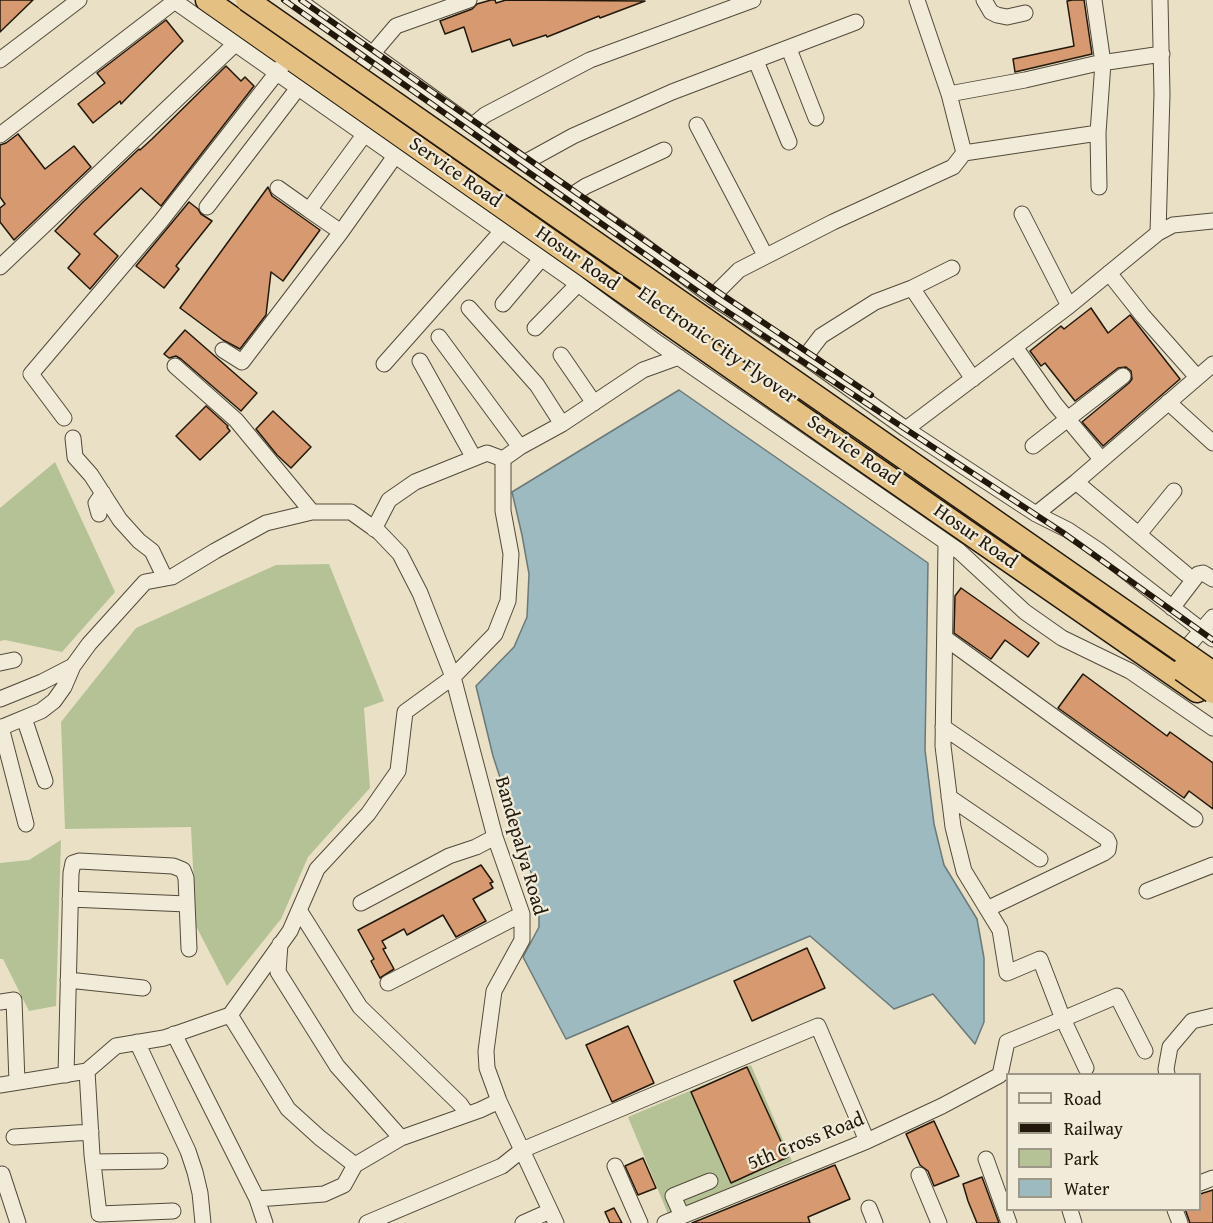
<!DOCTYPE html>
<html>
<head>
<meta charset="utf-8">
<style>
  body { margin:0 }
  #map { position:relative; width:1213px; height:1223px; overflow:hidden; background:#e9e0c5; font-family:"Gentium Book Plus",serif }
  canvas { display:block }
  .legend { position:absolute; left:1006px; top:1073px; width:195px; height:138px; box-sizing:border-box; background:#f1ebd9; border:2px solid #9e9787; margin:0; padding:8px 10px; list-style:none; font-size:18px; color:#21180b }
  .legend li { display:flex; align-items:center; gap:12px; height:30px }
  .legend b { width:30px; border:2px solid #9e9787 }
</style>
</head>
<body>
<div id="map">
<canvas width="1213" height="1223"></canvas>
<ul class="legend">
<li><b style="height:8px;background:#f1ebd9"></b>Road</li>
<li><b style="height:8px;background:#21180b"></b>Railway</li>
<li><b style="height:16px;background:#b5c295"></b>Park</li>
<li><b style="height:16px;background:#9dbac0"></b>Water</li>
</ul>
</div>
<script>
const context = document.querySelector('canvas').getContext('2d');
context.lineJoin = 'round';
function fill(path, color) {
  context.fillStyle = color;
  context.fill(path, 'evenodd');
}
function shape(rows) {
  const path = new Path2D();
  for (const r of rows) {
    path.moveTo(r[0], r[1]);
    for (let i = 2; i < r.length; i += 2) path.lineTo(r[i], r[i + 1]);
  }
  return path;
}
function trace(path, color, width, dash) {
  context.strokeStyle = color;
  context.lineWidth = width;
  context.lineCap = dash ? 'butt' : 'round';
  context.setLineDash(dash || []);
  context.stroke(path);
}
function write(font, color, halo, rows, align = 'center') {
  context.font = font + ' "Gentium Book Plus",serif';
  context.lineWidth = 4.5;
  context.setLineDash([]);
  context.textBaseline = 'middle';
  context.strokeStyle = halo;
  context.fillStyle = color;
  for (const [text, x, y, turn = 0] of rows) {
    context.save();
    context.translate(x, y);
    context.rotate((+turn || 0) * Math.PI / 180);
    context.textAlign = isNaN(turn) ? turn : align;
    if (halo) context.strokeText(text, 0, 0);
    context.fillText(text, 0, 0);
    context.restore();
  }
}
const green = shape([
  [55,462,115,592,62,652,5,640,0,641,0,508],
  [329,564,384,701,364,708,370,788,308,857,281,919,227,986,196,926,191,827,65,829,61,722,136,628,276,565],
  [61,840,56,1006,29,1011,3,959,0,959,0,863,29,860],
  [751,1065,792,1161,668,1214,628,1117]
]);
const water = shape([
  [679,390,928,563,925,750,934,824,944,865,977,919,984,958,984,1022,975,1044,933,994,894,1009,810,936,566,1039,523,957,539,927,539,897,493,756,476,686,514,647,527,617,529,574,522,535,512,492,679,390]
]);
const building = shape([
  [0,0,33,0,0,32,0,0],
  [491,0,495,0,496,3,506,0,645,1,600,18,599,16,547,37,546,35,513,46,510,39,472,52,464,27,445,34,440,21,472,9,477,4,491,0],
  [1073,0,1084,0,1092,54,1015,72,1013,59,1074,46,1067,1,1073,0],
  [166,20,183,41,121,104,120,101,93,123,78,104,105,83,97,73,166,20],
  [226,66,241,81,245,77,254,86,161,206,141,188,94,234,118,256,90,289,68,268,80,254,55,231,82,203,139,149,140,150,152,139,226,66],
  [18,134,45,169,74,146,91,167,14,240,0,222,0,208,5,204,0,197,0,145,6,143,18,134],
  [268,187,272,196,320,230,283,281,271,272,266,315,240,349,223,340,180,308,268,187],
  [189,202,198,209,201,214,212,221,176,266,179,269,164,288,136,266,189,202],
  [1091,308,1108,333,1130,315,1180,379,1103,446,1082,422,1129,383,1132,379,1131,371,1126,367,1118,368,1075,401,1045,363,1041,366,1030,351,1061,326,1064,329,1091,308],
  [185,330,257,393,241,411,181,359,176,356,169,358,164,354,185,330],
  [206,406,228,426,227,427,230,431,200,460,176,436,206,406],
  [273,411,311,447,291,468,277,455,256,429,273,411],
  [961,588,1039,643,1028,657,1005,640,991,659,954,633,955,596,961,588],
  [1083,674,1167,736,1170,732,1213,763,1213,809,1189,791,1184,798,1058,708,1083,674],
  [481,865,493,882,490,883,493,888,473,899,486,921,456,937,443,915,407,935,404,929,382,941,386,948,383,949,394,969,380,978,371,961,374,959,358,930,481,865],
  [807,948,825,988,752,1021,734,981,807,948],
  [628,1026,654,1083,612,1102,586,1045,628,1026],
  [747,1067,788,1157,731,1183,691,1092,747,1067],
  [934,1121,959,1176,934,1186,928,1171,920,1165,906,1134,934,1121],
  [643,1158,656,1188,638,1195,625,1166,643,1158],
  [835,1165,850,1199,808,1217,810,1223,692,1223,835,1165],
  [982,1177,999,1223,977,1223,968,1201,963,1184,982,1177],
  [1213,1190,1213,1223,1190,1223,1185,1209,1200,1209,1200,1194,1213,1190],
  [614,1208,622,1223,610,1223,605,1212,614,1208]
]);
const minor = shape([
  [173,0,578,284,658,343,959,551,1025,612,1062,638,1130,671,1213,728],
  [298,0,524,163,639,242,712,297,805,357,906,429,1036,514,1068,530,1098,550,1213,639],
  [984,0,991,12,997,15,1007,17,1025,13],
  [1094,0,1103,63,1098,133,1099,187],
  [789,49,816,118],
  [0,60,79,0],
  [756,61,789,142],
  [362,66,396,26,469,0],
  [949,94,1025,80,1094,64,1162,54],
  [473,125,485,115,590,60,753,0],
  [697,125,765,255],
  [0,135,175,1],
  [964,153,1098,133],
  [524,163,573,136,672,92,856,22],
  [278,188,309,210],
  [572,195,586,186,664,150],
  [207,207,298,88],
  [1022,214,1069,306],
  [341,232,309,210,364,135],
  [1158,233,1162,94,1160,0],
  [0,267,235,44],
  [1109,273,1143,316,1197,377],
  [912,288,952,268],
  [712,297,739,270,833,222,953,167,964,153,949,94,917,0],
  [503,304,541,259],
  [469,308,537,385,562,424],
  [535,328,578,284],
  [439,337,520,447],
  [1015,347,1055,404,1101,459],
  [223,350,242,362,341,232,395,156],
  [561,355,594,403],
  [805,357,821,336,875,302,912,288,973,379],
  [420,361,474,458],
  [384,364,502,231],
  [175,366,236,420,312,512],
  [1168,402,1213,443],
  [64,418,31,374,161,221,282,66],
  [906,429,1069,306,1158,233,1173,225,1213,221],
  [73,438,75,457,91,475,120,520,139,541,152,551,165,578],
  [1033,446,1123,376],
  [1076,482,1186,574],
  [99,514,96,503,103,493],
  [1036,514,1076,482,1213,364],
  [374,529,389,500,415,482,487,453,503,459],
  [1139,534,1174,491],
  [1172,608,1198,574,1203,573,1213,579],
  [945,638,1195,819],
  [1189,645,1213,617],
  [0,663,14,660],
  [0,699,42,682,73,666],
  [24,718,45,781],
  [1,727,26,824],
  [943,727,1107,839,1109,843,1108,850,1104,853,987,909],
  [0,728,41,711,54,701,64,687,73,666,89,644,145,582,172,577,215,551,266,523,312,512,351,512,379,532,400,554,420,593,453,677,495,837,522,914,522,940,494,991,486,1051,487,1068,499,1101,556,1223],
  [949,797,1040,859],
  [1147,891,1213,865],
  [70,899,187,904],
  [361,903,449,856,476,847,495,837],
  [299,910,360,1007,460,1104,467,1114],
  [280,944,278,972,337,1066,401,1138],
  [68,980,143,988],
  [388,983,522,914],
  [0,1002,14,1000,17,1082],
  [230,1015,288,1109,320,1138,355,1165],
  [174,1034,257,1199,265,1223],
  [137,1042,188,1151,195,1172,200,1193,203,1223],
  [1086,1068,1063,1019,1117,996,1145,1051],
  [87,1071,92,1155,99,1214,173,1211],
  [1167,1074,1166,1069,1170,1047,1192,1021,1213,1016],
  [66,1075,71,873,73,863,79,861,173,866,183,870,186,878,189,949],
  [0,1085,87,1071,116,1046,164,1038,230,1015,290,931,317,869,368,814,398,771,405,712,453,677,495,634,508,601,511,554,503,511,503,459,520,447,562,424,643,370,679,357],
  [14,1137,91,1132],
  [986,1159,1009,1223],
  [93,1162,160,1161],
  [615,1166,640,1223],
  [2,1174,18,1223],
  [919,1175,939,1223],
  [1200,1183,1213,1178],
  [257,1199,324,1194,344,1185,355,1165,401,1138,480,1110,499,1101],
  [869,1208,875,1223],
  [1070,1210,1074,1223],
  [1175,1210,1180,1223],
  [682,1216,673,1196,710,1181],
  [367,1223,502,1166,522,1150,818,1026,867,1141],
  [523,1223,550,1211],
  [665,1223,867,1141,942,1106,1000,1075,1007,1042,1063,1019,1040,959,1007,973,1000,930,964,871,953,827,943,746,946,542]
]);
const highway = shape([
  [207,0,849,450,1197,691]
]);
const rail = shape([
  [284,0,717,305,1062,532,1213,640],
  [301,0,724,296,871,395]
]);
const highwayBridge = shape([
  [247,0,1213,673],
  [1182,670,1213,692]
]);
const streetNames = [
  ["Service Road",455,173,35],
  ["Hosur Road",577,259,35],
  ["Electronic City Flyover",717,346,35],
  ["Service Road",853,451,35],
  ["Hosur Road",975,537,35],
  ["Bandepalya Road",520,846,74],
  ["5th Cross Road",806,1142,-22]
];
fill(green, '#b5c295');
fill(water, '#9dbac0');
trace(water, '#6b7978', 1.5);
fill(building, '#d69970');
trace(building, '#21180b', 1.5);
trace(minor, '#534a3a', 17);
trace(highway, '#21180b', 25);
trace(minor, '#f1ebd9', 15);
trace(highway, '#e4c082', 22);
trace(rail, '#21180b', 6);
trace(rail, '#f1ebd9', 4, [11]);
trace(highwayBridge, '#21180b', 25, []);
trace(highwayBridge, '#e4c082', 22);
write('20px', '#21180b', '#f1ebd9', streetNames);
</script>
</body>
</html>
